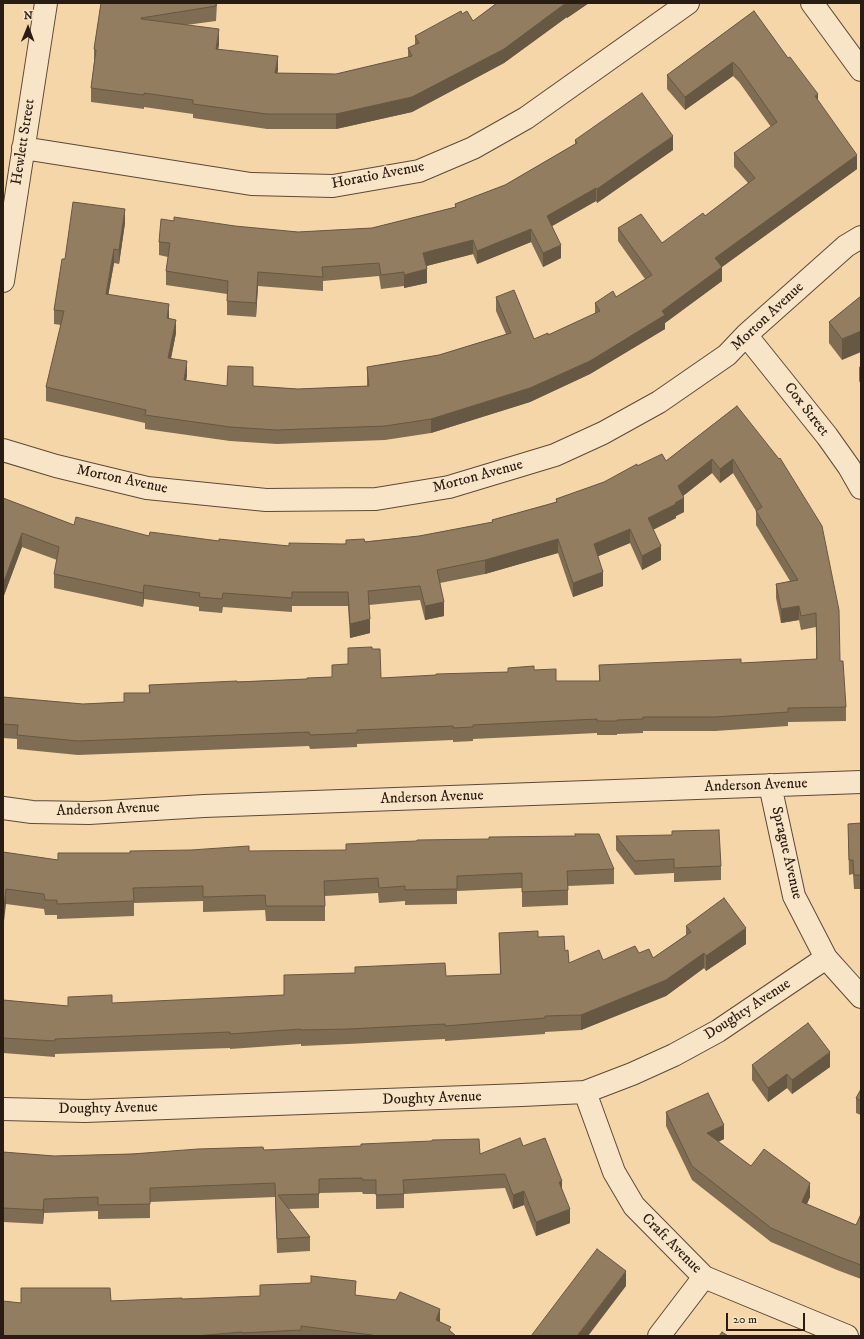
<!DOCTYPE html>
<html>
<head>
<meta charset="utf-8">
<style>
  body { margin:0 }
  #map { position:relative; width:864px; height:1339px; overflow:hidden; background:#f5d6a8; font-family:"IM FELL DW Pica",serif }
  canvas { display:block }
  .frame { position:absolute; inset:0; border:4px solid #291c13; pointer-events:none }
  .north { position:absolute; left:8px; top:8px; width:40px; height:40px; -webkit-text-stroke:3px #f8e4c6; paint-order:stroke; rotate:1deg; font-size:11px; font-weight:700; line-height:16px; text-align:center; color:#291c13 }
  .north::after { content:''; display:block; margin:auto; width:14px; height:18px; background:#291c13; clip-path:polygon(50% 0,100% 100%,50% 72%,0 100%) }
  .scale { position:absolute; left:726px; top:1313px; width:79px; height:18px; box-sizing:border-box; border:2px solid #291c13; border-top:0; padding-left:5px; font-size:12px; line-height:14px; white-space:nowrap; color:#291c13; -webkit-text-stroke:3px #f8e4c6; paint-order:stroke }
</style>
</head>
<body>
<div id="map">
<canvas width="864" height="1339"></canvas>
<div class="frame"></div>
<div class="north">N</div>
<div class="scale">20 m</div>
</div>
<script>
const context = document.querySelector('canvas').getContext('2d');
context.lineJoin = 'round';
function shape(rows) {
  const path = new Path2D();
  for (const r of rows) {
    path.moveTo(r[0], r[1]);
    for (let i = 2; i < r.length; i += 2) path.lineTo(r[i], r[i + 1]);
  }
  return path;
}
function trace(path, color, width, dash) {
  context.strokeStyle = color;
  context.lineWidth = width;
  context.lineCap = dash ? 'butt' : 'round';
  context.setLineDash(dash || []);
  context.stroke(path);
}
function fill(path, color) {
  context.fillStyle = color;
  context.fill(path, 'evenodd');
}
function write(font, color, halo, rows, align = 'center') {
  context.font = font + ' "IM FELL DW Pica",serif';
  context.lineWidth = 3;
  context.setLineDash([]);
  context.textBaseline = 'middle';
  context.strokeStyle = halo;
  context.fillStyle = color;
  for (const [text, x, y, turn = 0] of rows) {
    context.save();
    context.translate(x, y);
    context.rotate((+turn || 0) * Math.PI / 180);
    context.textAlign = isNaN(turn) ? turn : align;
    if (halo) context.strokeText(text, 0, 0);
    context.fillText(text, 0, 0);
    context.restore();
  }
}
const street = shape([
  [812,3,861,70],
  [23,148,251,184,333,186,419,171,473,148,526,118,688,3],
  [3,281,46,3],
  [746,335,827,436,849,467,861,488],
  [3,450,56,466,147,488,266,500,376,499,449,487,555,455,603,433,659,402,727,355,746,335,846,246,861,237],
  [770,785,794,896,826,958,861,997],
  [3,808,32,812,89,813,204,806,861,782],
  [585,1092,614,1172,634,1206,704,1277,847,1336],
  [3,1109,85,1111,522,1095,585,1092,632,1074,674,1055,718,1031,826,958],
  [659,1336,704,1277]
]);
const wall = shape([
  [101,3,217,3,216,21,186,25,219,44,218,49,278,70,277,73,336,74,408,57,408,48,415,45,415,36,462,14,473,21,497,3,589,3,567,18,567,17,504,63,412,112,336,129,267,129,193,118,193,114,144,107,144,109,91,102,91,88,94,62,94,49],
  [754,11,818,100,857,169,722,267,722,281,665,323,665,329,590,374,530,402,431,433,385,440,277,444,230,441,145,429,145,423,46,401,46,387,61,325,54,324,54,310,65,259,125,223,119,264,114,263,108,295,169,318,176,333,171,359,187,375,186,381,227,386,253,386,298,389,367,386,367,367,439,355,506,334,496,311,496,297,534,339,548,335,595,314,595,303,616,297,645,279,618,241,618,228,662,243,705,216,748,183,734,167,734,153,771,127,739,82,733,76,685,110,667,89,667,75],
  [575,140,673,150,597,203,596,201,552,226,561,258,543,267,531,242,477,264,473,254,426,266,427,283,404,288,404,286,381,289,379,276,323,281,323,291,258,286,256,317,227,315,227,294,166,285,166,271,168,257,159,255,159,242,174,221,298,232,372,228,455,207,455,204,505,185,575,144],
  [861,296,842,360,829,343,829,322],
  [861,366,861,384,859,381,859,367],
  [737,406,840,661,846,707,846,721,788,722,788,726,715,731,643,731,643,733,617,734,617,735,597,735,597,733,473,739,473,741,453,742,453,740,357,744,357,747,310,749,309,746,78,755,17,749,17,739,3,738,3,697,83,704,124,702,149,693,149,685,307,679,332,677,348,664,372,649,381,678,508,672,534,670,556,681,599,681,599,665,741,663,816,659,816,627,801,630,799,620,781,623,776,598,776,584,790,581,756,525,756,511,733,473,720,483,712,473,683,496,684,512,676,516,676,518,653,530,661,560,642,570,630,543,598,556,603,586,573,597,558,553,485,574,440,583,444,616,425,620,420,600,369,605,370,633,350,638,348,606,292,606,292,612,223,607,222,613,199,611,199,607,144,599,143,607,54,588,54,574,57,560,22,547,3,598,3,498,74,525,149,536,289,546,342,544,419,536,492,522,492,520,556,502,556,499,604,482,637,466,666,461],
  [861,823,861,889,854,889,853,874,849,875,848,824],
  [616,836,721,866,721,880,674,882,674,873,635,875,616,850],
  [249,851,614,869,614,884,568,886,568,905,522,907,522,888,457,891,457,904,405,905,405,901,379,903,378,893,325,896,325,921,266,921,265,910,203,912,203,901,134,903,134,916,57,919,57,915,45,915,44,909,6,904,3,852,58,860],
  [686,926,746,944,706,971,704,968,666,996,581,1030,545,1032,545,1034,445,1041,445,1039,348,1044,301,1046,301,1044,230,1049,230,1048,55,1054,55,1057,3,1053,3,1000,68,1006,284,995,284,975,446,976,500,974,499,933,538,937,565,951,569,963,603,960,639,953,653,958,686,935],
  [752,1065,830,1067,792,1094,787,1088,768,1102,752,1080],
  [861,1089,861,1115,856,1113,856,1098],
  [666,1112,724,1139,718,1142,751,1166,810,1197,807,1204,856,1225,861,1214,861,1279,837,1270,771,1242,692,1180,666,1126],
  [523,1146,562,1190,570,1223,536,1236,524,1205,513,1209,505,1188,404,1194,404,1208,376,1209,376,1194,363,1194,362,1192,319,1193,319,1208,288,1209,310,1237,310,1251,277,1253,275,1197,150,1202,150,1218,98,1219,98,1211,44,1213,43,1224,3,1222,3,1152,54,1156,264,1150,480,1154],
  [311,1276,356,1295,440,1322,456,1336,3,1336,21,1303,182,1299,260,1296,260,1285,311,1283]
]);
const shadedWall = shape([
  [567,3,567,17,504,63,412,112,336,129,336,114],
  [568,3,589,3,567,18,567,4],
  [219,29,219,44,216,63,216,49],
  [278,56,278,70,275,87,275,73],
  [733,62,733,76,685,110,685,97],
  [818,94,818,108,815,96],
  [673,136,673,150,597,203,597,189],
  [857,155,857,169,715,272,715,258],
  [596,188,596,201,547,229,547,216],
  [125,209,125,223,119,264,119,250],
  [531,229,531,242,477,264,477,251],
  [473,240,473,254,423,267,423,253],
  [561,245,561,258,543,267,543,253],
  [114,249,114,263,106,308,106,294],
  [722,267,722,281,665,323,665,329,590,374,530,402,431,433,431,419,662,311],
  [427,269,427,283,404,288,404,275],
  [258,272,258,286,256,317,256,303],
  [169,304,169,318,167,332,167,318],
  [176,320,176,333,168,372,168,358],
  [861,331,861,352,842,360,842,339],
  [187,361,187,375,184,394,184,380],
  [712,459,712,473,678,500,678,486],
  [733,459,733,473,720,483,720,469],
  [684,498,684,512,676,516,676,518,648,532,648,518],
  [630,529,630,543,594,558,594,544],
  [22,533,22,547,3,598,3,584],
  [558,539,558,553,485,574,485,560],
  [661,546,661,560,642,570,642,556],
  [603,572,603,586,573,597,573,583],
  [144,585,144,599,143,607,143,593],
  [444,602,444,616,425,620,425,606],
  [799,606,799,620,781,623,781,609],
  [370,619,370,633,350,638,350,624],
  [6,889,6,904,3,930,3,915],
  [746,928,746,944,706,971,706,956],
  [704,953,704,968,666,996,581,1030,581,1015],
  [830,1052,830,1067,792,1094,792,1080],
  [787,1074,787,1088,768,1102,768,1088],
  [724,1125,724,1139,707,1147,707,1133],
  [562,1181,562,1195,559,1182],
  [810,1183,810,1197,802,1215,802,1202],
  [524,1191,524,1205,513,1209,513,1195],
  [44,1199,44,1213,43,1224,43,1210],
  [570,1209,570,1223,536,1236,536,1222],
  [626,1271,626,1286,588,1336,577,1336],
  [440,1309,440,1324,436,1320]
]);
const building = shape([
  [101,3,216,3,216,6,141,18,141,19,219,29,216,49,278,56,275,73,336,74,412,56,408,48,419,43,415,36,461,11,462,14,467,11,473,21,497,3,566,3,504,49,412,97,336,114,267,114,193,104,193,100,144,93,144,95,91,88,96,50,94,49,101,3],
  [754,11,788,58,790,57,818,94,815,96,857,155,715,258,722,267,662,311,665,315,590,361,530,388,431,419,385,426,277,430,230,427,145,415,146,410,46,387,64,311,54,310,62,259,65,259,73,202,125,209,119,250,114,249,106,294,169,304,167,318,176,320,168,358,187,361,184,380,227,386,228,366,253,367,253,386,298,389,369,386,367,367,439,355,511,333,496,297,514,290,534,339,548,333,548,335,600,311,595,303,613,291,616,297,652,275,618,228,641,214,662,243,703,213,705,216,755,178,734,153,777,122,739,68,733,62,685,97,667,75,754,11],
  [642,93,673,136,597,189,596,188,547,216,561,245,543,253,531,229,477,251,473,240,423,253,427,269,404,275,404,272,381,275,379,263,322,267,323,277,258,272,256,303,227,301,228,281,166,271,170,243,159,242,161,219,174,221,174,217,235,226,298,232,372,228,456,207,455,204,505,185,577,143,575,140,642,93],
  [861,296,861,331,842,339,829,322,861,296],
  [737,406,779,459,780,458,822,526,839,610,840,661,843,661,846,707,788,708,788,712,715,717,643,717,643,719,617,720,617,721,597,721,597,719,473,725,473,727,453,728,453,726,357,730,357,733,310,735,309,732,78,741,17,735,18,725,3,724,3,697,83,704,124,702,124,693,150,693,149,685,237,681,237,682,307,679,307,678,332,677,332,665,348,664,348,648,372,647,372,649,380,649,381,678,436,675,436,674,508,672,508,668,534,666,534,670,556,669,556,681,600,681,599,665,741,659,741,663,817,659,816,613,801,616,799,606,781,609,776,584,798,580,756,511,762,507,733,459,720,469,712,459,678,486,684,498,675,503,676,504,648,518,661,546,642,556,630,529,594,544,603,572,573,583,558,539,485,560,437,570,444,602,425,606,420,586,368,591,370,619,350,624,348,592,292,592,292,598,223,593,222,599,199,597,200,593,144,585,143,593,54,574,59,547,22,533,3,584,3,498,74,525,76,517,149,536,150,532,219,541,219,539,289,546,289,543,342,544,346,544,346,540,364,539,365,542,419,536,493,522,492,520,557,502,556,499,604,482,637,464,637,466,662,454,666,461,737,406],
  [861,823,861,875,854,875,853,860,849,860,848,824,861,823],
  [719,830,721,866,674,868,674,859,635,861,616,836,672,835,672,831,719,830],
  [575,834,599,834,614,869,567,871,568,890,522,892,522,873,457,876,457,889,405,890,405,886,379,888,378,878,324,881,325,906,266,906,265,895,203,897,203,886,133,888,134,901,57,904,57,900,45,900,44,894,6,889,3,915,3,852,58,860,58,853,130,853,130,851,191,850,249,846,249,851,346,850,346,844,417,841,417,840,489,839,489,837,576,836,575,834],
  [724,898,746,928,706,956,704,953,666,980,581,1015,545,1016,545,1018,445,1026,445,1024,348,1029,301,1030,301,1029,230,1034,230,1032,55,1039,55,1041,3,1038,3,1000,68,1006,68,997,112,995,112,1003,284,995,284,975,355,973,355,967,445,963,446,976,501,974,499,933,538,931,538,937,564,936,565,951,568,950,569,963,599,950,603,960,635,946,639,953,649,949,653,958,691,932,686,926,724,898],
  [808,1023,830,1052,792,1080,787,1074,768,1088,752,1065,808,1023],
  [861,1089,861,1101,856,1098,861,1089],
  [708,1093,724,1125,707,1133,751,1166,764,1149,810,1183,802,1202,856,1225,861,1214,861,1265,837,1256,771,1228,692,1166,666,1112,708,1093],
  [520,1138,523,1146,545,1138,562,1181,559,1182,570,1209,536,1222,524,1191,513,1195,505,1174,403,1180,404,1194,376,1195,376,1180,363,1180,362,1178,319,1179,319,1194,278,1195,310,1237,277,1239,275,1183,150,1188,150,1204,98,1205,98,1197,44,1199,43,1210,3,1208,3,1152,54,1156,132,1154,198,1149,263,1147,264,1150,361,1146,361,1144,432,1141,432,1140,479,1139,480,1154,520,1138],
  [597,1249,626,1271,577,1336,531,1336,597,1249],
  [311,1276,356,1281,355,1295,396,1300,400,1292,440,1309,436,1320,451,1327,449,1330,456,1336,375,1336,372,1335,301,1326,301,1330,242,1333,242,1332,195,1336,3,1336,3,1301,21,1303,21,1288,110,1288,111,1301,182,1298,182,1299,260,1296,260,1285,311,1283,311,1276],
  [722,1332,728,1336,719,1336,722,1332]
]);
const streetNames = [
  ["Hewlett Street",24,142,-81],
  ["Horatio Avenue",378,176,-11],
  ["Morton Avenue",768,317,-43],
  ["Cox Street",806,410,52],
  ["Morton Avenue",478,477,-15],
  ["Morton Avenue",122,480,12],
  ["Anderson Avenue",756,786,-2],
  ["Anderson Avenue",432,798,-2],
  ["Anderson Avenue",108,810,-2],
  ["Sprague Avenue",786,853,77],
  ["Doughty Avenue",748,1010,-33],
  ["Doughty Avenue",432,1099,-2],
  ["Doughty Avenue",108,1109,-1],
  ["Craft Avenue",671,1244,45]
];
trace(street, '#5c4a38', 24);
trace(street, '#f8e4c6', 22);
fill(wall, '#7e6c53');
fill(shadedWall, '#675843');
fill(building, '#937d60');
trace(building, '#675843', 1);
write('15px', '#291c13', '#f8e4c6', streetNames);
</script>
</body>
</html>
